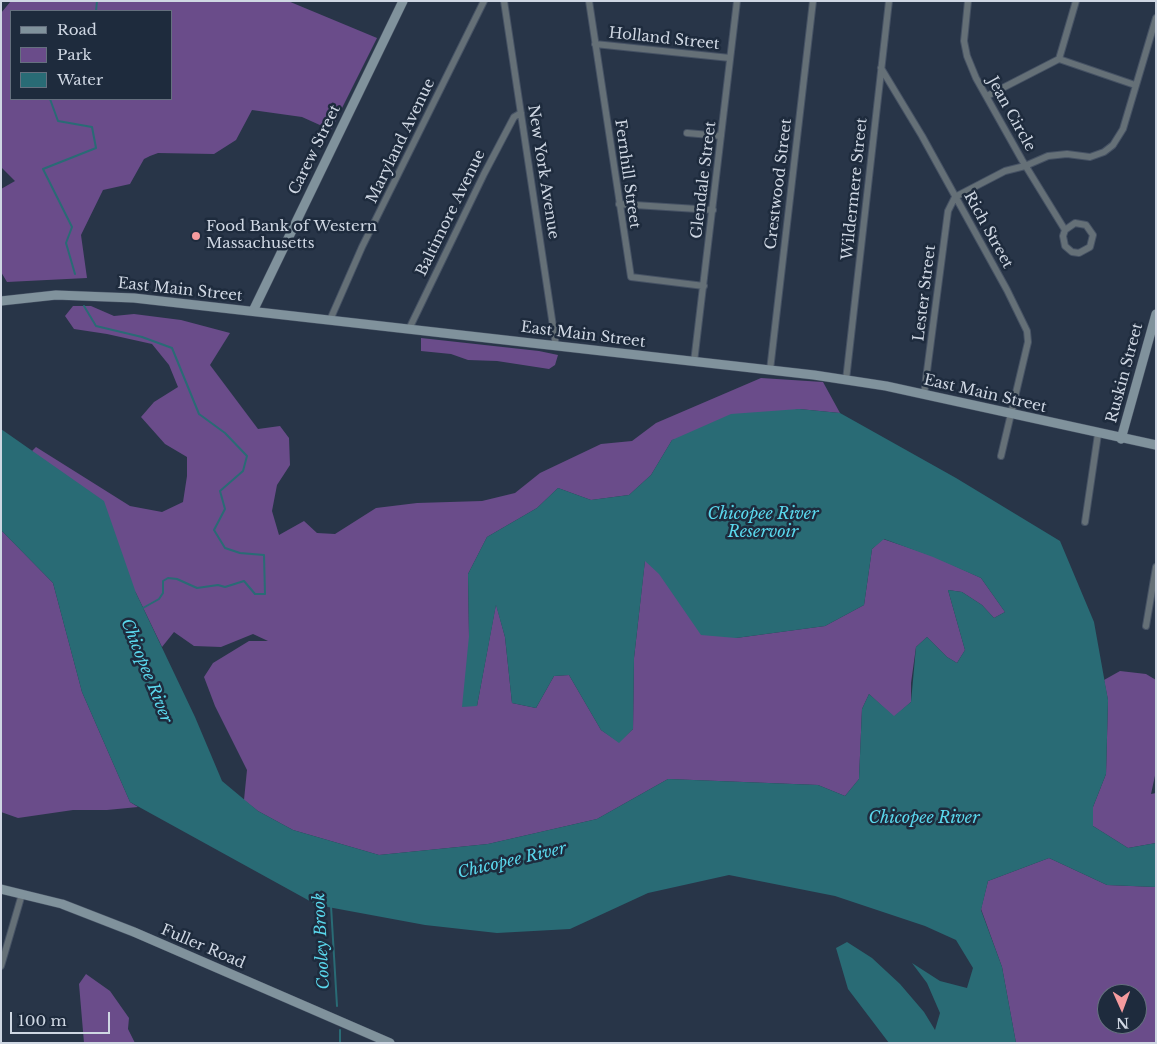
<!DOCTYPE html>
<html>
<head>
<meta charset="utf-8">
<style>
  body { margin:0 }
  #map { position:relative; width:1157px; height:1044px; overflow:hidden; background:#283548; font-family:"Libre Baskerville",serif }
  canvas { display:block }
  .frame { position:absolute; inset:0; border:2px solid #cfd7e3; pointer-events:none }
  .legend { position:absolute; left:10px; top:10px; width:162px; height:90px; box-sizing:border-box; background:#1e2b3d; border:1px solid #65707f; margin:0; padding:6px 9px; list-style:none; font-size:15px; color:#cfd7e3 }
  .legend li { display:flex; align-items:center; gap:10px; height:25px }
  .legend b { width:25px; border:1px solid #65707f }
  .north { position:absolute; left:1097px; top:984px; width:50px; height:50px; box-sizing:border-box; background:#1e2b3d; border:1px solid #65707f; border-radius:50%; rotate:178deg; font-size:14px; font-weight:700; line-height:20px; text-align:center; color:#cfd7e3 }
  .north::after { content:''; display:block; margin:auto; width:18px; height:22px; background:#f59b9e; clip-path:polygon(50% 0,100% 100%,50% 72%,0 100%) }
  .scale { position:absolute; left:10px; top:1012px; width:100px; height:22px; box-sizing:border-box; border:2px solid #cfd7e3; border-top:0; padding-left:6px; font-size:15px; line-height:18px; white-space:nowrap; color:#cfd7e3; -webkit-text-stroke:4px #1e2b3d; paint-order:stroke }
</style>
</head>
<body>
<div id="map">
<canvas width="1157" height="1044"></canvas>
<div class="frame"></div>
<ul class="legend">
<li><b style="height:6px;background:#80929c"></b>Road</li>
<li><b style="height:14px;background:#6a4c8a"></b>Park</li>
<li><b style="height:14px;background:#296b75"></b>Water</li>
</ul>
<div class="north">N</div>
<div class="scale">100 m</div>
</div>
<script>
const context = document.querySelector('canvas').getContext('2d');
context.lineJoin = 'round';
function fill(path, color) {
  context.fillStyle = color;
  context.fill(path, 'evenodd');
}
function shape(rows) {
  const path = new Path2D();
  for (const r of rows) {
    path.moveTo(r[0], r[1]);
    for (let i = 2; i < r.length; i += 2) path.lineTo(r[i], r[i + 1]);
  }
  return path;
}
function trace(path, color, width, dash) {
  context.strokeStyle = color;
  context.lineWidth = width;
  context.lineCap = dash ? 'butt' : 'round';
  context.setLineDash(dash || []);
  context.stroke(path);
}
function write(font, color, halo, rows, align = 'center') {
  context.font = font + ' "Libre Baskerville",serif';
  context.lineWidth = 5;
  context.setLineDash([]);
  context.textBaseline = 'middle';
  context.strokeStyle = halo;
  context.fillStyle = color;
  for (const [text, x, y, turn = 0] of rows) {
    context.save();
    context.translate(x, y);
    context.rotate((+turn || 0) * Math.PI / 180);
    context.textAlign = isNaN(turn) ? turn : align;
    if (halo) context.strokeText(text, 0, 0);
    context.fillText(text, 0, 0);
    context.restore();
  }
}
const green = shape([
  [11,1,288,1,377,38,331,130,302,117,252,110,236,140,214,154,158,153,150,156,144,159,130,184,103,190,81,235,87,278,7,282,1,272,1,189,15,181,1,167,1,13],
  [171,11,171,99,11,99,11,11],
  [73,306,91,306,114,316,134,314,181,320,230,333,210,365,258,429,280,426,289,438,290,465,277,485,272,511,279,535,304,521,317,533,335,534,376,508,417,503,482,501,515,493,540,473,601,444,632,441,656,423,761,378,823,382,840,413,799,409,672,440,651,475,629,495,591,500,558,488,537,508,487,537,468,574,469,636,477,706,496,604,505,637,512,703,536,708,554,676,569,675,601,730,619,742,633,729,634,658,645,560,736,638,825,626,864,605,872,549,883,539,933,556,981,578,1005,612,994,618,982,605,962,592,948,590,965,650,957,663,947,657,927,637,916,647,911,683,911,702,894,717,869,694,862,709,859,779,845,796,818,785,668,779,597,819,488,844,379,855,293,830,258,811,244,800,247,770,215,706,204,677,213,663,249,641,268,641,253,634,221,647,194,646,174,632,162,647,136,593,32,451,36,447,130,506,162,512,183,502,187,476,187,457,165,444,141,417,154,402,178,387,169,365,152,344,107,334,74,329,65,316],
  [421,338,539,351,558,355,555,365,549,369,497,361,468,360,451,354,421,351],
  [1,530,53,583,82,692,130,802,138,807,107,810,73,810,18,818,1,812],
  [1120,671,1146,674,1156,680,1156,771,1151,794,1156,793,1156,843,1128,848,1093,826,1093,807,1106,774,1108,700,1104,680],
  [1049,858,1107,885,1156,887,1156,1043,1016,1043,1002,967,981,909,988,881],
  [1107,994,1137,994,1137,1024,1107,1024],
  [86,974,110,991,129,1018,128,1029,135,1043,84,1043,79,984]
]);
const water = shape([
  [799,409,840,413,956,478,1060,541,1094,622,1108,700,1106,774,1093,807,1093,826,1128,848,1156,843,1156,887,1107,885,1049,858,988,881,981,910,1002,967,1016,1043,889,1043,848,989,836,948,847,942,872,958,900,984,924,1012,935,1030,940,1013,927,983,912,963,940,981,967,988,973,968,956,940,925,926,835,896,729,875,648,893,570,929,497,933,425,925,317,905,130,802,82,692,53,583,1,530,1,429,104,501,136,593,195,717,222,781,258,811,293,830,379,855,488,844,597,819,668,779,818,785,845,796,859,779,862,709,869,694,894,716,911,702,916,647,927,637,947,657,957,663,965,650,948,590,962,592,982,605,994,618,1005,612,981,578,933,557,884,539,872,549,864,605,825,626,736,638,701,635,659,574,645,561,634,658,633,729,619,743,601,730,569,675,554,676,536,708,512,703,505,637,496,605,477,706,462,707,469,636,468,574,487,537,537,508,558,488,591,500,629,495,651,475,672,440,731,414]
]);
const stream = shape([
  [96,11,97,1],
  [50,99,58,121,92,127,96,148,43,169,72,227,66,243,75,274],
  [84,306,96,326,142,337,172,348,199,414,225,433,247,456,243,471,220,491,225,509,214,530,225,548,240,553,264,555,265,594,255,594,244,581,225,587,218,585,197,588,177,579,168,578,163,581,163,593,159,599,143,608],
  [331,906,337,1006],
  [340,1030,340,1043]
]);
const street = shape([
  [504,1,556,346],
  [589,1,631,277,704,286],
  [968,1,964,41,967,56,976,78,1022,160,1065,230,1063,236,1065,246,1072,252,1079,253,1090,247,1093,235,1086,225,1075,223,1065,230],
  [595,44,730,58],
  [1059,59,1076,1],
  [881,68,922,136,1007,290,1027,331,1028,342,1001,456],
  [987,96,1059,59,1135,85],
  [687,133,721,136],
  [619,204,713,210],
  [330,320,362,247,484,1],
  [409,329,484,174,514,117,521,113],
  [694,362,737,1],
  [770,370,813,1],
  [846,380,889,1],
  [924,394,948,211,955,197,1005,171,1025,166,1048,156,1067,154,1090,157,1104,152,1113,145,1123,129,1156,18],
  [1085,522,1098,434],
  [1146,626,1156,567],
  [1,966,22,894]
]);
const secondary = shape([
  [1,301,56,295,134,298,814,375,886,386,1156,445],
  [253,311,403,1],
  [1121,439,1156,314],
  [1,889,62,904,134,932,390,1043]
]);
const markers = [
  [196,236,5,"#f59b9e"]
];
const streetNames = [
  ["Holland Street",664,39,6],
  ["Jean Circle",1011,114,61],
  ["Maryland Avenue",401,141,-64],
  ["Carew Street",315,150,-64],
  ["New York Avenue",543,172,81],
  ["Fernhill Street",627,174,82],
  ["Glendale Street",704,180,-83],
  ["Crestwood Street",779,184,-83],
  ["Wildermere Street",855,189,-84],
  ["Baltimore Avenue",451,213,-64],
  ["Rich Street",988,230,61],
  ["East Main Street",180,290,6],
  ["Lester Street",925,293,-83],
  ["East Main Street",583,335,7],
  ["Ruskin Street",1125,373,-75],
  ["East Main Street",985,394,13],
  ["Fuller Road",203,947,23]
];
const poiNames = [
  ["Food Bank of Western",206,227],
  ["Massachusetts",206,244]
];
const waterNames = [
  ["Chicopee River",763,514],
  ["Reservoir",763,532],
  ["Chicopee River",146,671,68],
  ["Chicopee River",924,818],
  ["Chicopee River",512,861,-13],
  ["Cooley Brook",322,941,-93]
];
fill(green, '#6a4c8a');
fill(water, '#296b75');
trace(stream, '#296b75', 2);
trace(street, '#465264', 8);
trace(secondary, '#465264', 10);
trace(street, '#657077', 6);
trace(secondary, '#80929c', 9);
for (const [x, y, r, color] of markers) {
  const dot = new Path2D();
  dot.arc(x, y, r, 0, 2 * Math.PI);
  context.fillStyle = color;
  context.fill(dot);
  trace(dot, '#1e2b3d', 2);
}
write('15px', '#cfd7e3', '#1e2b3d', streetNames);
write('15px', '#cfd7e3', '#1e2b3d', poiNames, 'left');
write('italic 16px', '#5ad8ed', '#1e2b3d', waterNames);
</script>
</body>
</html>
